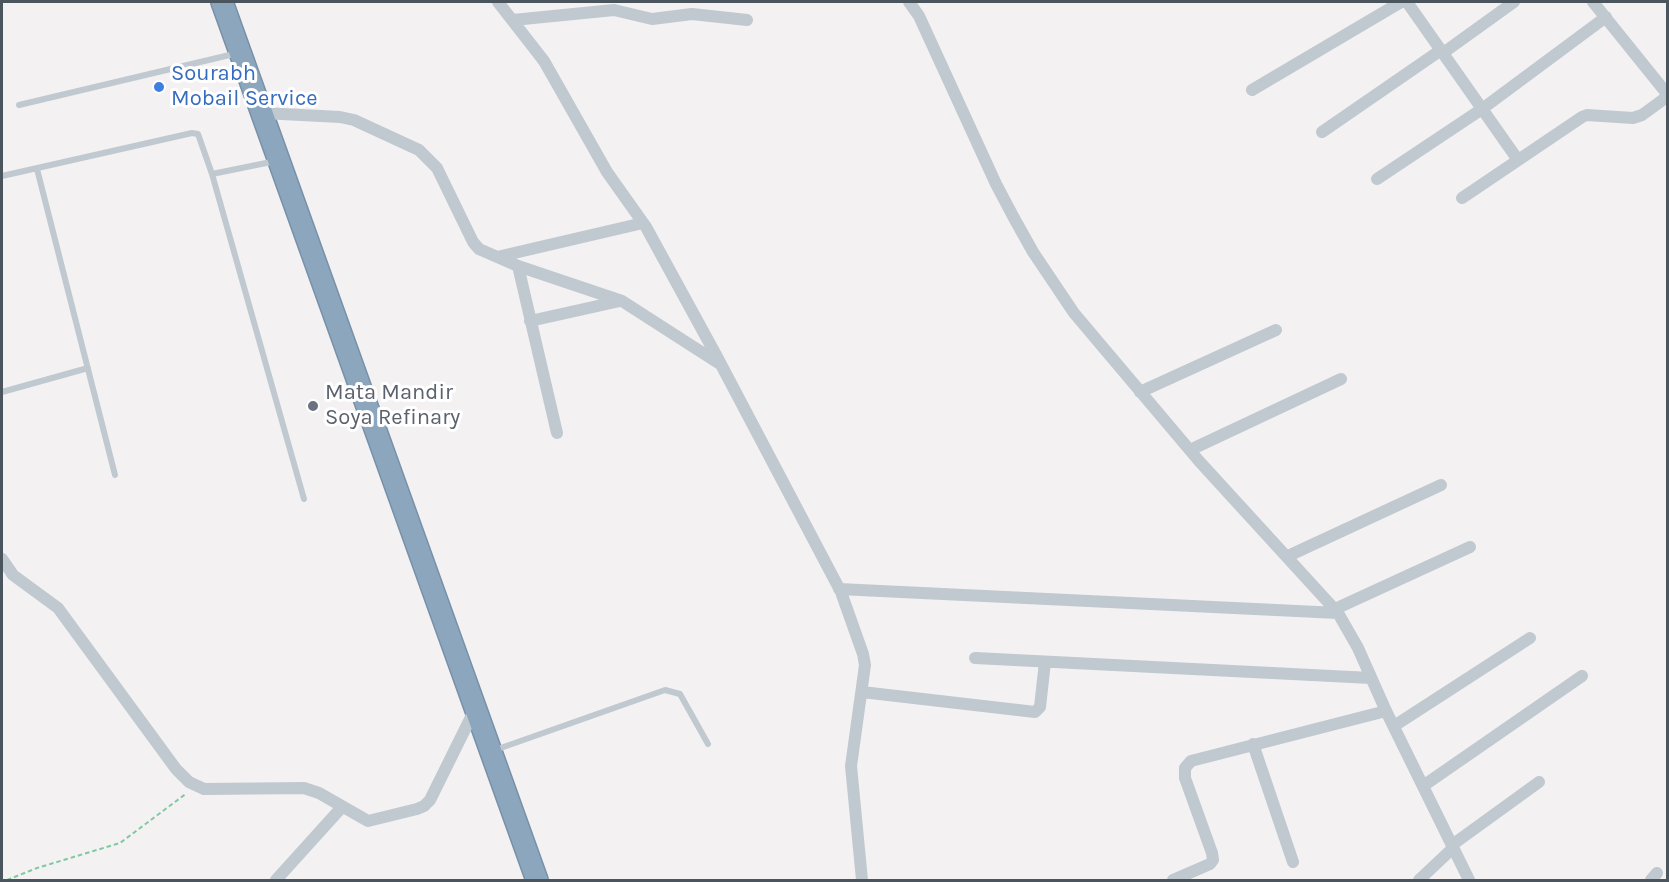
<!DOCTYPE html>
<html>
<head>
<meta charset="utf-8">
<style>
  body { margin:0 }
  #map { position:relative; width:1669px; height:882px; overflow:hidden; background:#f3f1f2; font-family:Karla,sans-serif }
  canvas { display:block }
  .frame { position:absolute; inset:0; border:3px solid #4a555e; pointer-events:none }
</style>
</head>
<body>
<div id="map">
<canvas width="1669" height="882"></canvas>
<div class="frame"></div>
</div>
<script>
const context = document.querySelector('canvas').getContext('2d');
context.lineJoin = 'round';
function shape(rows) {
  const path = new Path2D();
  for (const r of rows) {
    path.moveTo(r[0], r[1]);
    for (let i = 2; i < r.length; i += 2) path.lineTo(r[i], r[i + 1]);
  }
  return path;
}
function trace(path, color, width, dash) {
  context.strokeStyle = color;
  context.lineWidth = width;
  context.lineCap = dash ? 'butt' : 'round';
  context.setLineDash(dash || []);
  context.stroke(path);
}
function write(font, color, halo, rows, align = 'center') {
  context.font = font + ' Karla,sans-serif';
  context.lineWidth = 6;
  context.setLineDash([]);
  context.textBaseline = 'middle';
  context.strokeStyle = halo;
  context.fillStyle = color;
  for (const [text, x, y, turn = 0] of rows) {
    context.save();
    context.translate(x, y);
    context.rotate((+turn || 0) * Math.PI / 180);
    context.textAlign = isNaN(turn) ? turn : align;
    if (halo) context.strokeText(text, 0, 0);
    context.fillText(text, 0, 0);
    context.restore();
  }
}
const path = shape([
  [7,880,37,868,120,843,187,793]
]);
const lane = shape([
  [19,105,238,53],
  [37,169,115,475],
  [212,174,276,161],
  [2,176,192,133,198,134,212,174,304,499],
  [2,392,88,368],
  [495,750,665,690,680,694,708,744]
]);
const street = shape([
  [498,2,544,61,607,172,646,227,716,355,841,592,863,654,865,665,851,766,862,880],
  [909,2,919,16,996,184,1014,218,1033,252,1074,313,1199,461,1338,613,1358,648,1386,711,1469,880],
  [1407,2,1518,160],
  [1593,2,1668,95],
  [513,20,614,10,652,19,692,14,747,20],
  [1443,53,1514,2],
  [1252,90,1401,2],
  [263,113,340,117,354,120,419,150,437,168,473,242,479,249,518,266,622,301,720,364],
  [1322,132,1441,50],
  [1377,179,1482,109,1606,17],
  [1462,198,1582,117,1587,115,1633,118,1642,115,1668,96],
  [497,257,643,223],
  [518,266,557,433],
  [530,321,620,301],
  [1140,392,1276,330],
  [1190,450,1341,379],
  [1288,556,1441,485],
  [2,559,13,575,58,608,176,769,189,782,204,789,304,788,319,793,368,821,417,809,424,806,430,800,476,707],
  [839,589,1338,613],
  [1335,609,1470,547],
  [975,658,1371,678],
  [862,692,1035,712,1040,707,1045,662],
  [1394,726,1530,638],
  [1253,744,1293,862],
  [1423,786,1582,676],
  [1452,845,1539,782],
  [276,880,342,807],
  [1173,880,1210,864,1213,860,1212,853,1185,778,1185,768,1191,761,1386,711],
  [1419,880,1453,848],
  [1651,880,1657,873]
]);
const highway = shape([
  [222,2,537,880]
]);
const markers = [
  [159,87,6,"#3f7fe0"],
  [313,406,6,"#6b7280"]
];
const shopNames = [
  ["Sourabh",171,74],
  ["Mobail Service",171,99]
];
const worshipNames = [
  ["Mata Mandir",325,393],
  ["Soya Refinary",325,418]
];
trace(highway, '#7791a9', 24);
trace(path, '#7dcaa1', 2, [4.5, 3]);
trace(lane, '#c0c9cf', 6);
trace(street, '#c0c9cf', 12);
trace(highway, '#8ca6bd', 21);
for (const [x, y, r, color] of markers) {
  const dot = new Path2D();
  dot.arc(x, y, r, 0, 2 * Math.PI);
  context.fillStyle = color;
  context.fill(dot);
  trace(dot, '#fff', 2);
}
write('22px', '#366cbe', '#fff', shopNames, 'left');
write('22px', '#5b616d', '#fff', worshipNames, 'left');
</script>
</body>
</html>
